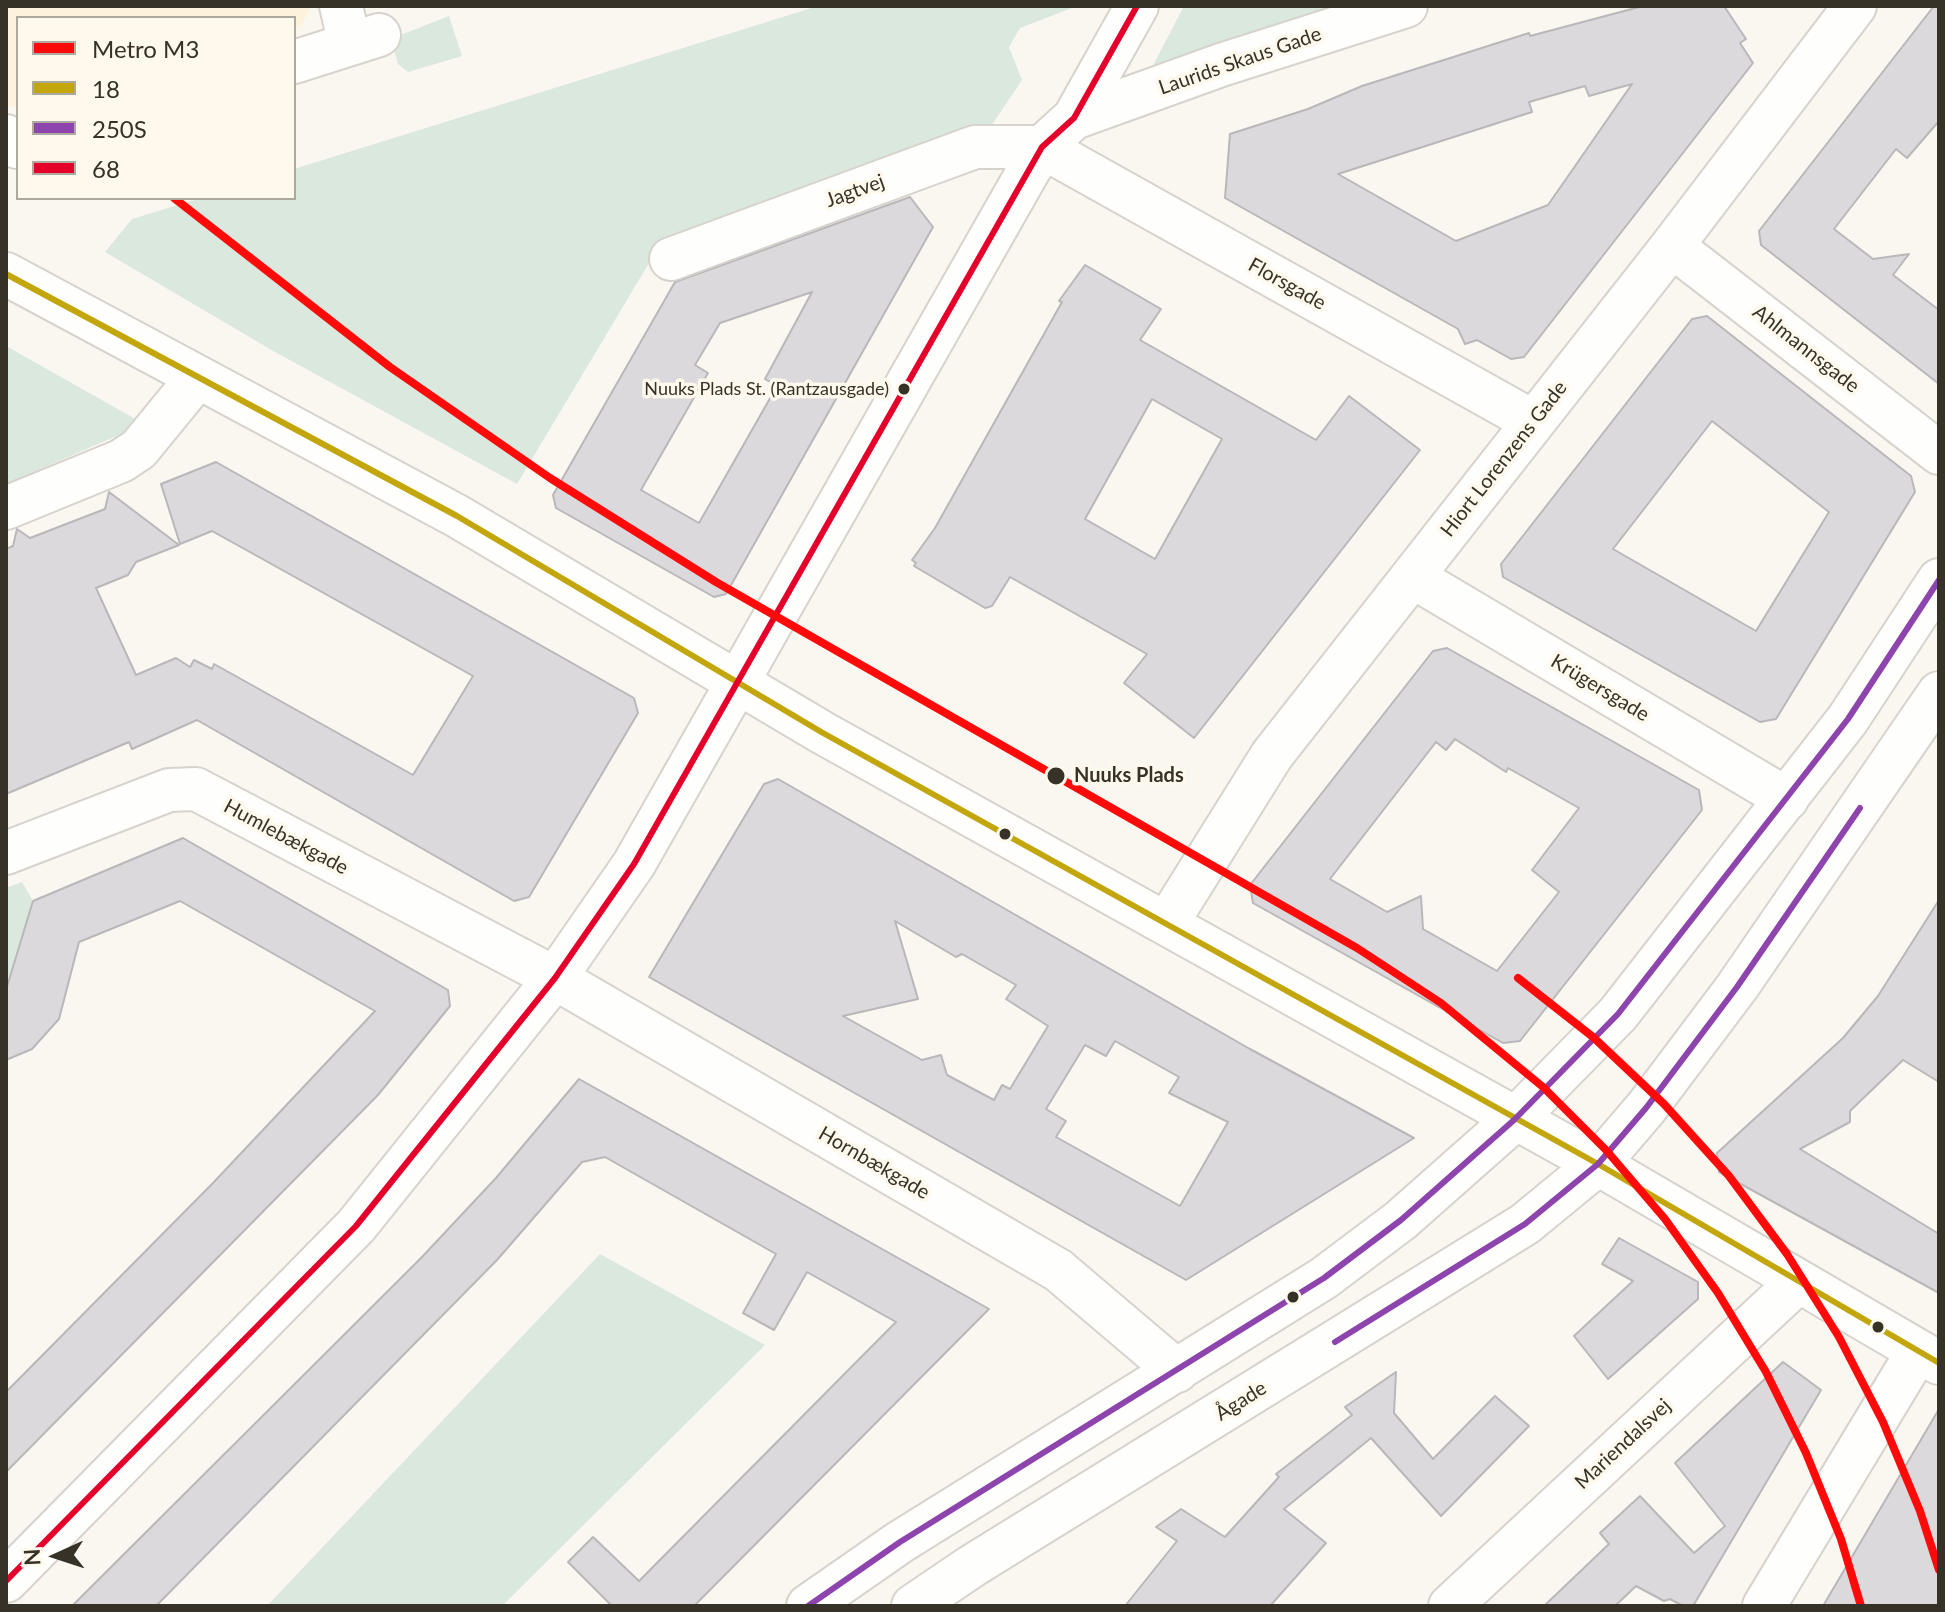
<!DOCTYPE html>
<html>
<head>
<meta charset="utf-8">
<style>
  body { margin:0 }
  #map { position:relative; width:1945px; height:1612px; overflow:hidden; background:#faf7f1; font-family:Lato,sans-serif }
  canvas { display:block }
  .frame { position:absolute; inset:0; border:8px solid #373227; pointer-events:none }
  .legend { position:absolute; left:16px; top:16px; width:280px; height:184px; box-sizing:border-box; background:#fef8ed; border:2px solid #aea99e; margin:0; padding:10px 14px; list-style:none; font-size:24px; color:#373227 }
  .legend li { display:flex; align-items:center; gap:16px; height:40px }
  .legend b { width:40px; border:2px solid #aea99e }
  .north { position:absolute; left:16px; top:1516px; width:80px; height:80px; -webkit-text-stroke:6px #fef8ed; paint-order:stroke; rotate:267deg; font-size:22px; font-weight:700; line-height:32px; text-align:center; color:#373227 }
  .north::after { content:''; display:block; margin:auto; width:28px; height:36px; background:#373227; clip-path:polygon(50% 0,100% 100%,50% 72%,0 100%) }
</style>
</head>
<body>
<div id="map">
<canvas width="1945" height="1612"></canvas>
<div class="frame"></div>
<ul class="legend">
<li><b style="height:10px;background:#ff0a0a"></b>Metro M3</li>
<li><b style="height:10px;background:#c3a60c"></b>18</li>
<li><b style="height:10px;background:#8e44ad"></b>250S</li>
<li><b style="height:10px;background:#e4002b"></b>68</li>
</ul>
<div class="north">N</div>
</div>
<script>
const context = document.querySelector('canvas').getContext('2d');
context.lineJoin = 'round';
function fill(path, color) {
  context.fillStyle = color;
  context.fill(path, 'evenodd');
}
function shape(rows) {
  const path = new Path2D();
  for (const r of rows) {
    path.moveTo(r[0], r[1]);
    for (let i = 2; i < r.length; i += 2) path.lineTo(r[i], r[i + 1]);
  }
  return path;
}
function trace(path, color, width, dash) {
  context.strokeStyle = color;
  context.lineWidth = width;
  context.lineCap = dash ? 'butt' : 'round';
  context.setLineDash(dash || []);
  context.stroke(path);
}
function write(font, color, halo, rows, align = 'center') {
  context.font = font + ' Lato,sans-serif';
  context.lineWidth = 7;
  context.setLineDash([]);
  context.textBaseline = 'middle';
  context.strokeStyle = halo;
  context.fillStyle = color;
  for (const [text, x, y, turn = 0] of rows) {
    context.save();
    context.translate(x, y);
    context.rotate((+turn || 0) * Math.PI / 180);
    context.textAlign = isNaN(turn) ? turn : align;
    if (halo) context.strokeText(text, 0, 0);
    context.fillText(text, 0, 0);
    context.restore();
  }
}
const built = shape([
  [6,6,311,6,311,8,300,27,294,28,294,18,18,18,18,105,6,108]
]);
const green = shape([
  [818,6,1072,8,1020,28,1009,47,1022,80,989,129,658,248,517,484,275,352,105,252,132,219,201,198,294,198,294,169],
  [1184,6,1368,6,1147,77],
  [449,16,462,56,408,72,398,64,394,50,398,36],
  [6,346,139,421,128,431,6,484],
  [22,882,33,901,6,990,6,888],
  [600,1254,765,1345,502,1606,267,1606]
]);
const building = shape([
  [1643,6,1724,6,1746,39,1740,43,1753,63,1524,357,1511,359,1477,340,1465,344,1458,329,1225,198,1230,134,1308,109,1362,86,1529,33,1530,36,1643,6],
  [1632,84,1548,205,1456,241,1338,174,1532,112,1529,102,1585,86,1589,96,1632,84],
  [1934,6,1939,6,1939,121,1907,158,1896,149,1834,229,1873,259,1909,254,1893,275,1939,310,1939,384,1761,245,1759,231,1934,6],
  [910,197,933,227,726,594,714,597,556,508,553,495,675,282,910,197],
  [812,292,765,379,777,386,699,523,641,490,708,373,695,365,720,323,812,292],
  [1085,265,1161,309,1140,340,1316,440,1349,396,1420,450,1194,738,1124,683,1147,654,1010,577,992,606,985,608,914,566,916,563,912,560,935,528,1062,302,1059,301,1085,265],
  [1152,399,1222,439,1155,559,1085,519,1152,399],
  [1707,316,1911,476,1915,492,1776,719,1760,722,1503,577,1501,564,1692,319,1707,316],
  [1712,421,1829,512,1756,631,1613,549,1712,421],
  [216,462,634,698,638,713,529,897,514,901,197,720,132,749,129,742,6,794,6,549,13,546,17,529,30,538,105,509,109,492,179,545,136,562,128,575,96,588,136,675,176,658,190,667,194,660,212,669,214,664,413,775,473,676,212,531,180,544,161,484,216,462],
  [1447,648,1699,790,1702,810,1520,1041,1503,1043,1253,903,1250,885,1433,651,1447,648],
  [1455,739,1506,772,1508,768,1579,808,1532,870,1559,892,1497,971,1423,929,1421,896,1387,912,1330,879,1436,742,1446,750,1455,739],
  [778,779,1250,1049,1414,1138,1186,1280,649,977,764,784,778,779],
  [895,921,956,957,962,954,1016,985,1006,999,1048,1026,1010,1089,1002,1085,994,1100,947,1075,941,1055,922,1060,843,1016,918,999,895,921],
  [1115,1041,1179,1077,1169,1093,1228,1122,1180,1206,1056,1137,1066,1121,1046,1109,1085,1045,1106,1056,1115,1041],
  [183,838,448,990,450,1006,378,1095,6,1472,6,1392,213,1183,375,1011,180,901,79,942,59,1019,32,1049,6,1060,6,990,33,901,183,838],
  [1939,900,1939,1082,1903,1060,1850,1111,1850,1122,1800,1149,1939,1234,1939,1293,1719,1172,1717,1153,1843,1038,1878,996,1939,900],
  [579,1079,989,1309,694,1606,612,1606,568,1562,593,1537,639,1581,896,1322,807,1272,774,1330,743,1313,776,1254,605,1157,582,1162,497,1260,156,1606,72,1606,422,1257,496,1178,579,1079],
  [1619,1238,1698,1282,1698,1299,1608,1379,1574,1336,1633,1281,1602,1264,1619,1238],
  [1783,1362,1821,1390,1693,1606,1683,1606,1670,1599,1664,1601,1636,1586,1615,1606,1544,1606,1609,1544,1600,1533,1640,1496,1694,1553,1725,1526,1675,1463,1783,1362],
  [1396,1372,1394,1413,1433,1459,1495,1396,1529,1426,1441,1516,1371,1438,1284,1509,1326,1543,1270,1606,1125,1606,1177,1541,1156,1527,1181,1509,1225,1537,1279,1477,1276,1474,1352,1415,1345,1407,1396,1372],
  [1939,1409,1939,1606,1823,1606,1939,1409]
]);
const minor = shape([
  [341,6,350,44],
  [294,62,379,35],
  [1074,118,1221,65,1406,6],
  [6,136,17,147],
  [1672,246,1939,453],
  [671,259,975,147,1042,147,1532,421],
  [6,274,457,516,823,733,1598,1164,1939,1363],
  [6,508,121,461,139,449,198,377],
  [1413,577,1787,799],
  [6,853,169,790,196,789,555,978,1058,1270,1177,1371],
  [1167,923,1272,755,1672,246,1855,6],
  [6,1581,356,1226,555,978,634,864,1042,147,1074,118,1137,6],
  [808,1606,900,1542,1324,1278,1401,1220,1514,1120,1618,1014,1848,719,1939,580],
  [913,1606,972,1566,1525,1224,1598,1164,1646,1108,1737,987,1939,693],
  [1450,1606,1797,1283],
  [1764,1606,1918,1351]
]);
const bus1 = shape([
  [6,274,457,516,823,733,1598,1164,1939,1363]
]);
const bus2 = shape([
  [1335,1342,1525,1224,1598,1164,1646,1108,1737,987,1860,808],
  [808,1606,900,1542,1324,1278,1401,1220,1514,1120,1618,1014,1848,719,1939,580]
]);
const bus3 = shape([
  [6,1581,356,1226,555,978,634,864,1042,147,1074,118,1137,6]
]);
const metro1 = shape([
  [174,198,390,367,550,478,716,582,1357,948,1441,1003,1543,1087,1606,1150,1665,1219,1718,1293,1766,1372,1806,1453,1841,1539,1861,1606],
  [1518,978,1593,1037,1664,1104,1729,1176,1787,1254,1839,1337,1883,1422,1920,1511,1939,1570]
]);
const markers = [
  [904,389,7,"#373227"],
  [1056,776,10,"#373227"],
  [1005,834,7,"#373227"],
  [1293,1297,7,"#373227"],
  [1878,1327,7,"#373227"]
];
const busNames = [
  ["Nuuks Plads St. (Rantzausgade)",889,389]
];
const streetNames = [
  ["Laurids Skaus Gade",1240,61,-19],
  ["Jagtvej",855,191,-20],
  ["Florsgade",1287,284,29],
  ["Ahlmannsgade",1806,349,38],
  ["Hiort Lorenzens Gade",1504,459,-52],
  ["Krügersgade",1600,688,31],
  ["Humlebækgade",286,837,28],
  ["Hornbækgade",874,1163,30],
  ["Ågade",1241,1401,-32],
  ["Mariendalsvej",1623,1444,-43]
];
const stopNames = [
  ["Nuuks Plads",1074,776]
];
fill(built, '#fdf2db');
fill(green, '#dae8dd');
fill(building, '#dcd9dd');
trace(building, '#b9b7b9', 2);
trace(minor, '#d7d3cc', 46);
trace(minor, '#fefefd', 42);
trace(bus1, '#c3a60c', 6);
trace(bus2, '#8e44ad', 6);
trace(bus3, '#e4002b', 6);
trace(metro1, '#ff0a0a', 8);
for (const [x, y, r, color] of markers) {
  const dot = new Path2D();
  dot.arc(x, y, r, 0, 2 * Math.PI);
  context.fillStyle = color;
  context.fill(dot);
  trace(dot, '#fef8ed', 3);
}
write('18px', '#373227', '#fef8ed', busNames, 'right');
write('20px', '#373227', '#fef8ed', streetNames);
write('bold 20px', '#373227', '#fef8ed', stopNames, 'left');
</script>
</body>
</html>
